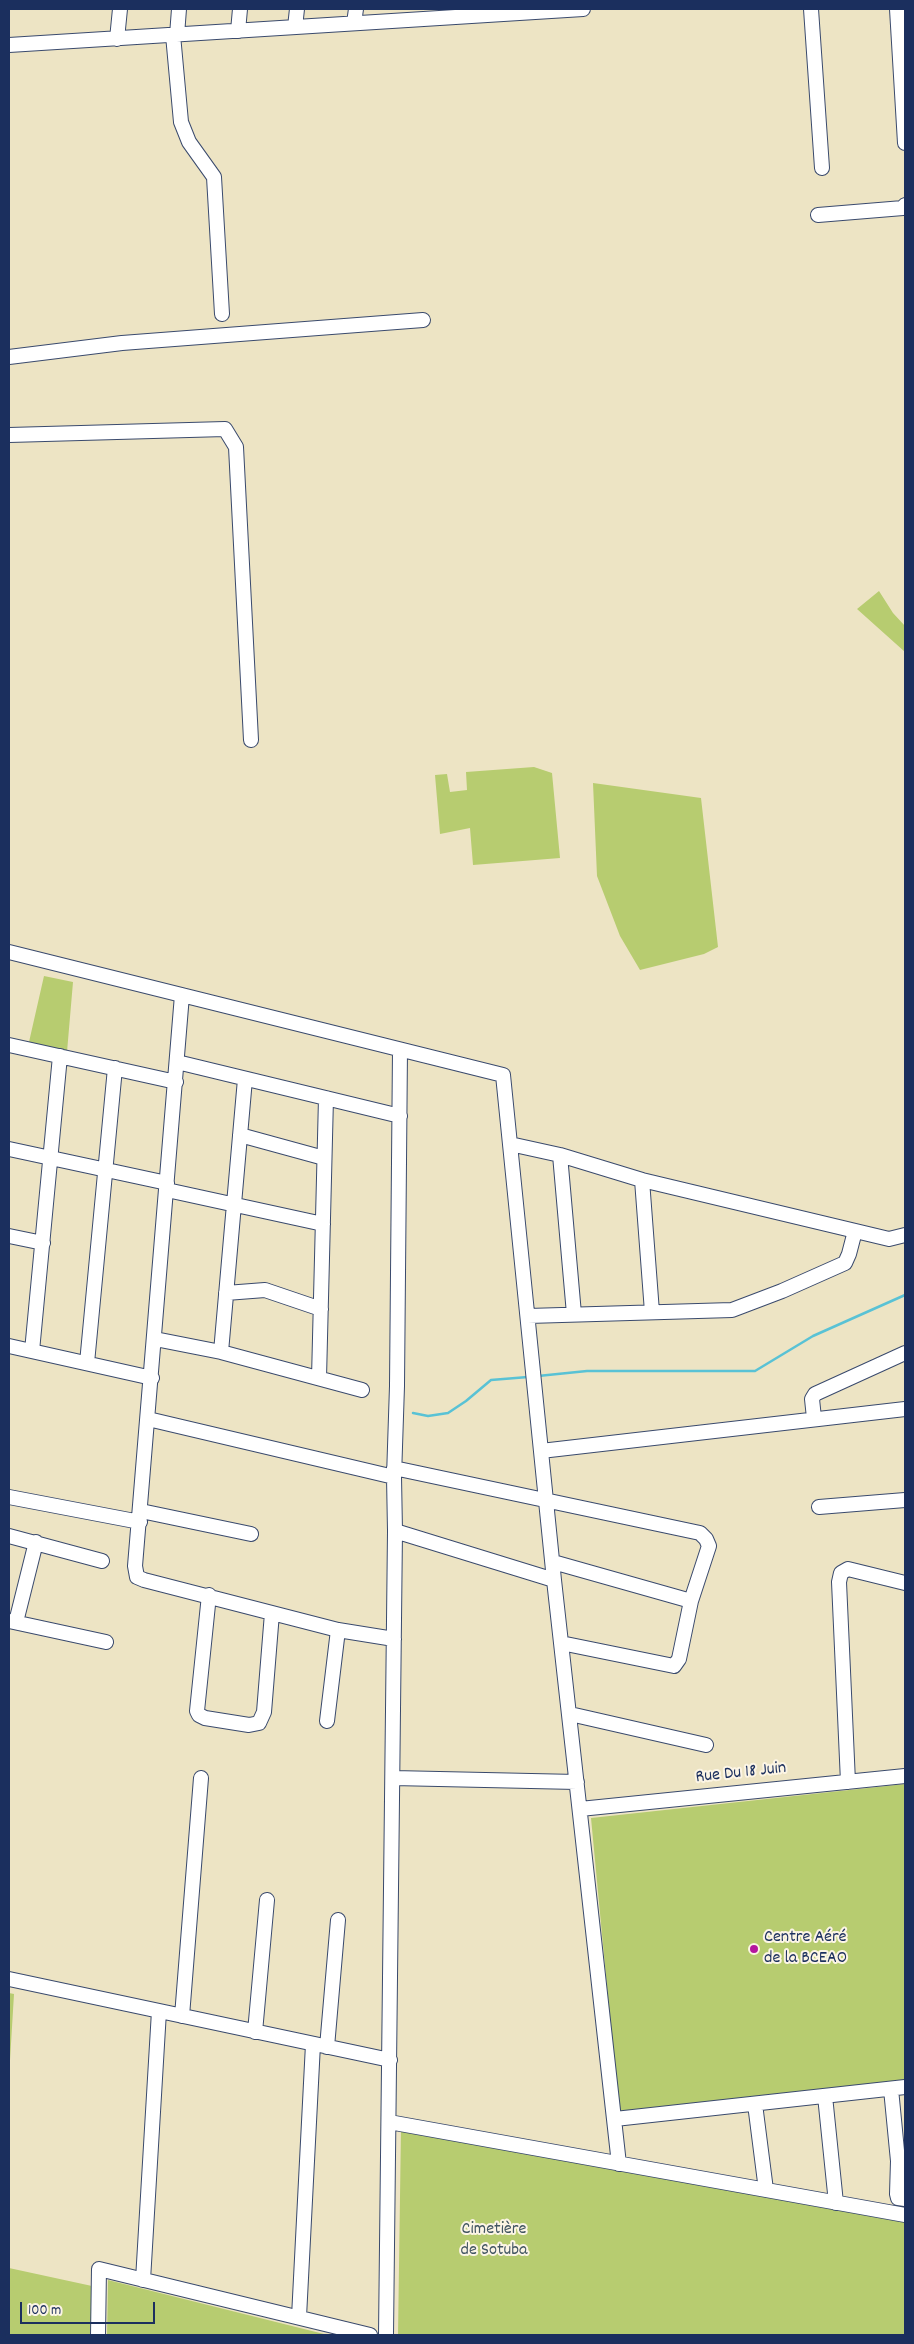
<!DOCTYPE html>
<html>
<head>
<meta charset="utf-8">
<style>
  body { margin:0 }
  #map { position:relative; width:914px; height:2344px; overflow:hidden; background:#ede4c4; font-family:Dekko,sans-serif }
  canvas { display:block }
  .frame { position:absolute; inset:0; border:10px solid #1b2f5e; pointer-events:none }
  .scale { position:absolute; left:20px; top:2302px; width:135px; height:22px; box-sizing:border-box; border:2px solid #1b2f5e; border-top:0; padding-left:6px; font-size:15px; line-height:18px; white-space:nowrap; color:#1b2f5e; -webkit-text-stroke:4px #fcf5e5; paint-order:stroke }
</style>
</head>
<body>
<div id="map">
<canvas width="914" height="2344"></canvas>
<div class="frame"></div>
<div class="scale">100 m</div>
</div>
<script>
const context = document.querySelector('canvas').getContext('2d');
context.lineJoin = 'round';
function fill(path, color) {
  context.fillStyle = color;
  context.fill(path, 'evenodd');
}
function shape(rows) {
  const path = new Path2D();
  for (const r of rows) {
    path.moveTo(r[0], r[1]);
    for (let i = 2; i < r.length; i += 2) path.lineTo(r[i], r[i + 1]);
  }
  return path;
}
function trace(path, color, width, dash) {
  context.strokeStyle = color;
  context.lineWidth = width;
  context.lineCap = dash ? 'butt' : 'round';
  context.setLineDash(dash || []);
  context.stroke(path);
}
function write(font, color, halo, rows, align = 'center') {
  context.font = font + ' Dekko,sans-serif';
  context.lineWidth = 4;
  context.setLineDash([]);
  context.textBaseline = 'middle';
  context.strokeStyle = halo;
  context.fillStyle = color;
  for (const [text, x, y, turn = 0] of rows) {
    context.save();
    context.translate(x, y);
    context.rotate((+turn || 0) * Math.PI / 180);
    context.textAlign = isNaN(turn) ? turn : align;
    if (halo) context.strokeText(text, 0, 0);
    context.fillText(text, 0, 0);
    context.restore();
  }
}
const green = shape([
  [879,591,893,613,905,626,905,652,857,609],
  [534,767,552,773,560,858,473,865,470,828,440,834,435,775,447,774,450,792,467,790,466,772],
  [593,783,701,798,718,947,704,954,640,970,620,936,597,876],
  [44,976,73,982,67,1052,29,1042],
  [905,1784,905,2080,619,2114,591,1818],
  [9,1993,14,1994,9,2077],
  [401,2128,905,2222,905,2335,398,2335],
  [9,2268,92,2286,92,2335,9,2335],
  [108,2280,328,2335,107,2335]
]);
const stream = shape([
  [538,1376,587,1371,755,1371,813,1336,905,1295],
  [413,1413,428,1416,448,1413,466,1401,491,1380,528,1377]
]);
const minor = shape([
  [811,9,822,168],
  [897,9,905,143],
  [354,23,356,9],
  [295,27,297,9],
  [238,31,240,9],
  [173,35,181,122,189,142,214,177,222,314],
  [177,35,179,9],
  [117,39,120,9],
  [9,45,583,9],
  [818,215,903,208,905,205],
  [9,357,122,343,423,320],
  [9,435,225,429,236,447,251,740],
  [9,952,503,1075,554,1580,619,2164],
  [182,995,135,1566,137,1577,144,1580,338,1630,394,1639],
  [9,1045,176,1082],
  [177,1062,400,1116],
  [240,1135,324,1158],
  [510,1144,560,1155,574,1314],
  [9,1149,167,1183],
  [560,1155,642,1180,652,1312],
  [642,1180,889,1239,905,1235],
  [167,1190,323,1224],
  [9,1236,43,1243],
  [226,1293,265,1290,321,1309],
  [528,1316,732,1310,782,1291,845,1263,849,1254,855,1231],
  [155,1339,221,1352,362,1390],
  [9,1346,152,1378],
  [32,1351,60,1056],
  [221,1352,245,1079],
  [87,1363,115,1068],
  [319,1378,326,1098],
  [814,1418,812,1399,815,1394,905,1353],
  [148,1419,394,1477],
  [541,1451,905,1409],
  [394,1468,700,1533,706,1539,709,1546,691,1601,679,1659,674,1666,561,1643],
  [9,1497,140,1522],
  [819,1507,905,1500],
  [141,1511,251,1534],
  [395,1531,554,1580],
  [9,1536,102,1561],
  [553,1562,691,1601],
  [209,1595,197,1711,199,1715,205,1718,249,1725,259,1723,264,1712,272,1613],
  [9,1621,106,1642],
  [16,1622,36,1542],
  [570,1714,706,1745],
  [327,1721,338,1630],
  [393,1778,577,1782],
  [848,1782,839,1582,841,1573,848,1569,905,1583],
  [580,1809,905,1776],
  [9,1979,390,2060],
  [182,2016,201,1778],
  [255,2032,267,1900],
  [327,2047,338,1920],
  [891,2089,898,2161,897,2194,898,2198,905,2199],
  [825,2096,836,2203],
  [755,2104,766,2190],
  [615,2119,905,2087],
  [389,2122,905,2215],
  [143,2280,159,2011],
  [299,2317,313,2044],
  [98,2335,99,2269,370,2335],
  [386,2335,395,1531,394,1477,397,1386,400,1050]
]);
const markers = [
  [754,1949,5,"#b5179e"]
];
const streetNames = [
  ["Rue Du 18 Juin",741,1774,-6]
];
const poiNames = [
  ["Centre Aéré",764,1939],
  ["de la BCEAO",764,1960]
];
const parkNames = [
  ["Cimetière",494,2231],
  ["de Sotuba",494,2252]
];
fill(green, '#b7cc70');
trace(stream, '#59c2d5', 2.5);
trace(minor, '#3a4a6d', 16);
trace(minor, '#fff', 14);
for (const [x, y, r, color] of markers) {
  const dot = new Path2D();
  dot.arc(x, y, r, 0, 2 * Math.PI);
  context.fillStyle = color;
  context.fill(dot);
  trace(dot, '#fcf5e5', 2);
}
write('18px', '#1b2f5e', '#fcf5e5', streetNames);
write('18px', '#1b2f5e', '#fcf5e5', poiNames, 'left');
write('18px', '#425662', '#fcf5e5', parkNames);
</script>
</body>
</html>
